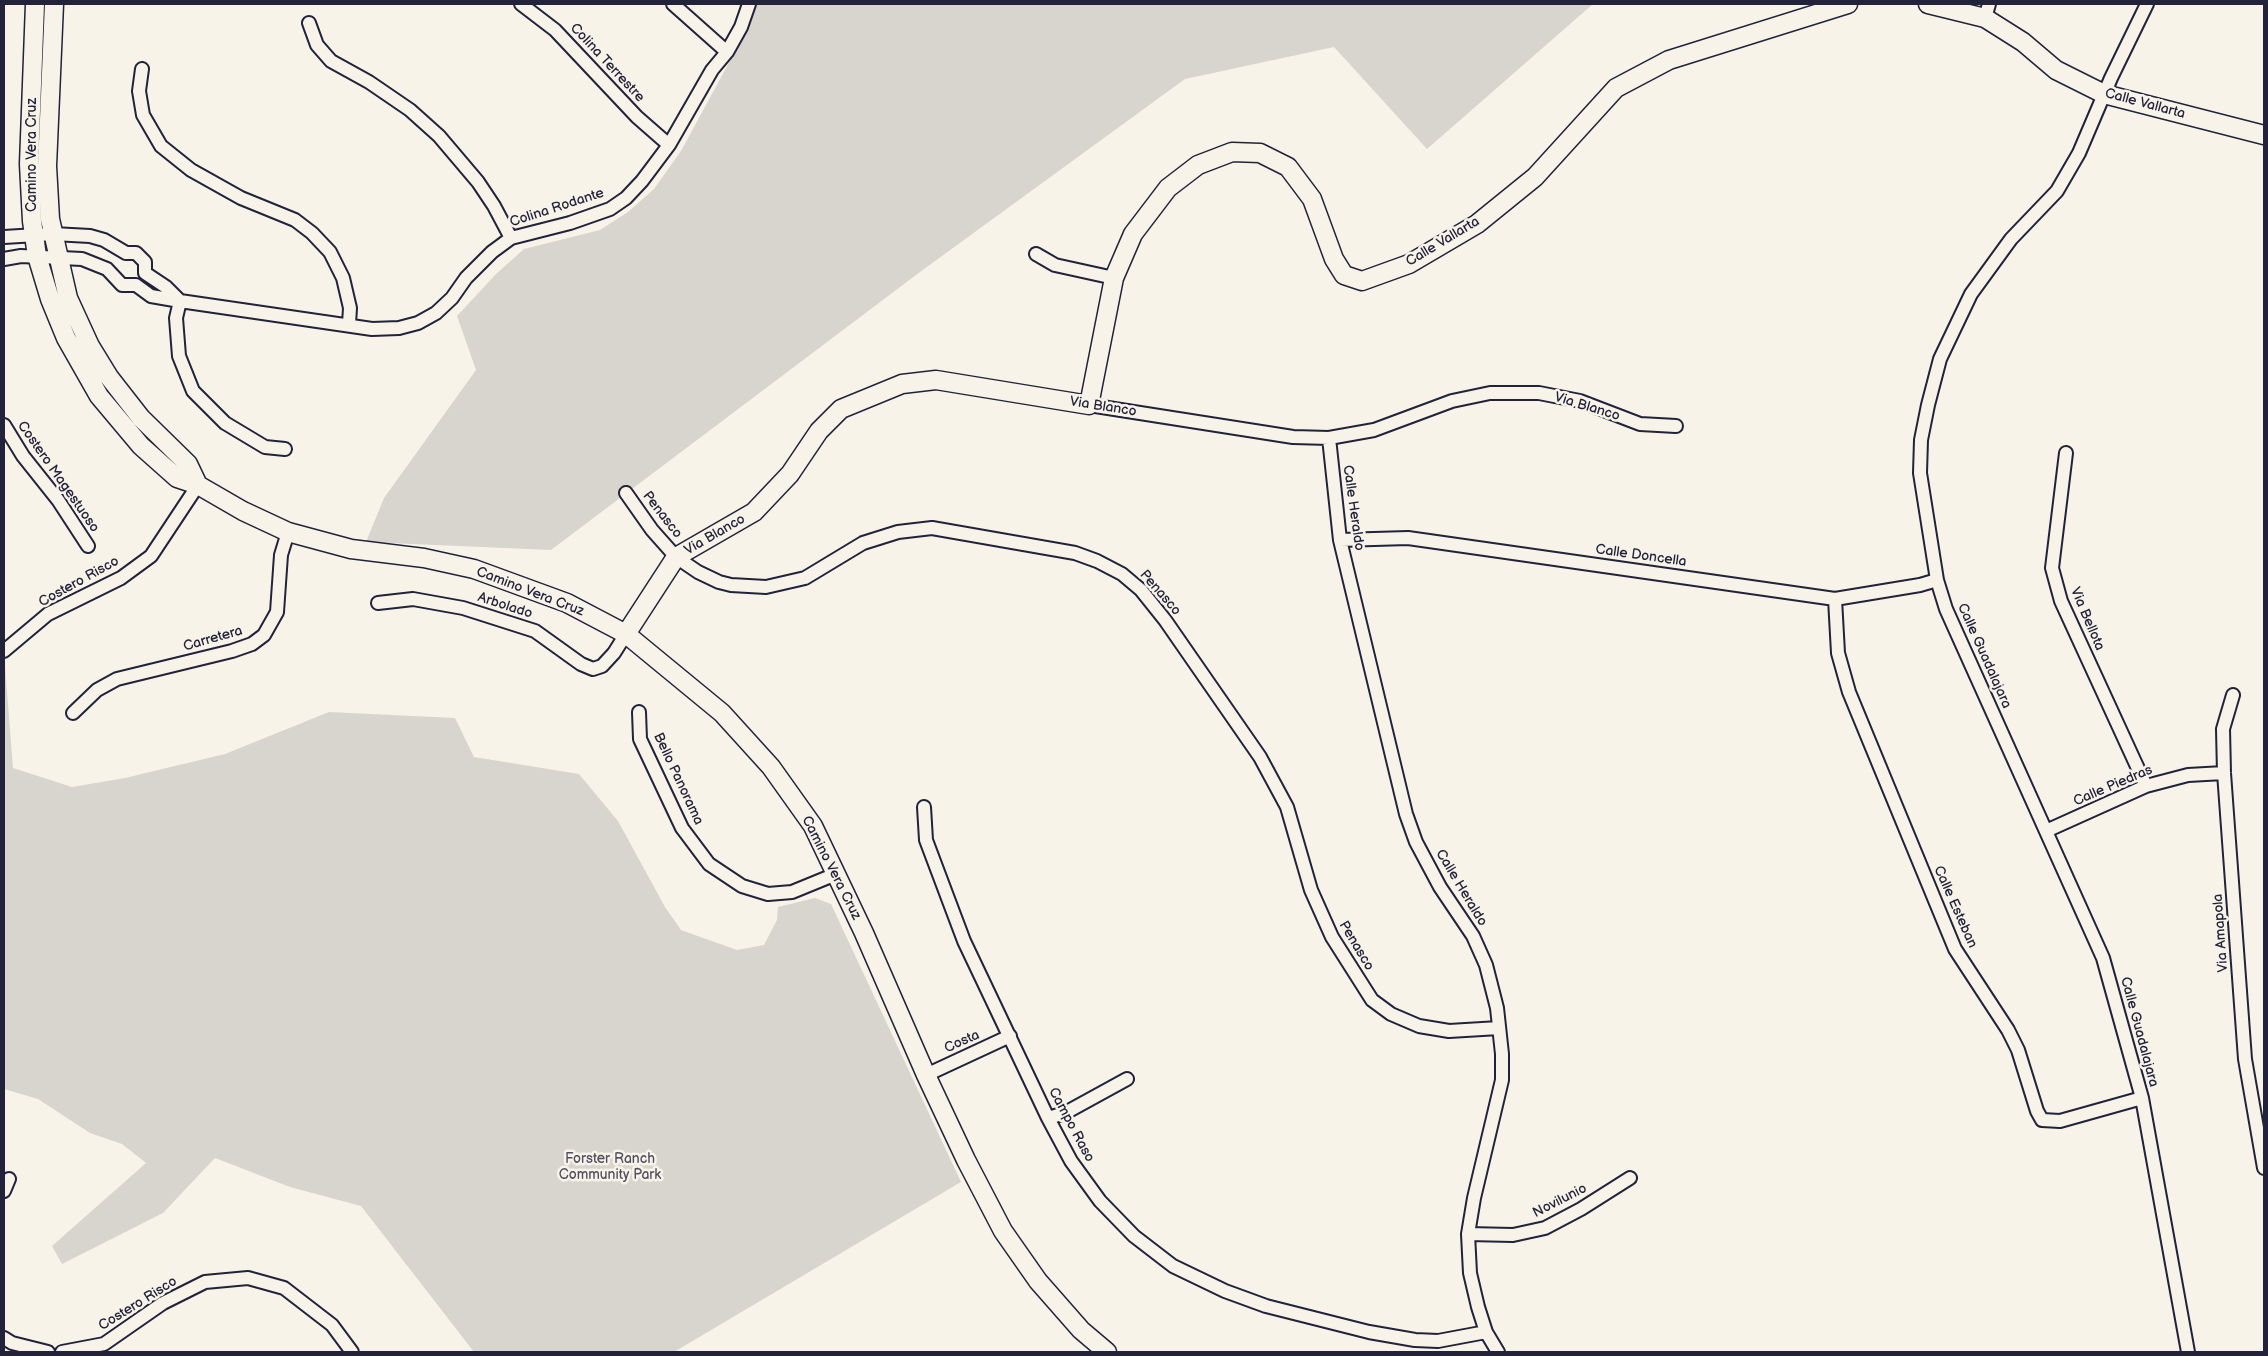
<!DOCTYPE html>
<html>
<head>
<meta charset="utf-8">
<style>
  body { margin:0 }
  #map { position:relative; width:2268px; height:1356px; overflow:hidden; background:#f7f3e8; font-family:"Balsamiq Sans",sans-serif }
  canvas { display:block }
  .frame { position:absolute; inset:0; border:5px solid #22223b; pointer-events:none }
</style>
</head>
<body>
<div id="map">
<canvas width="2268" height="1356"></canvas>
<div class="frame"></div>
</div>
<script>
const context = document.querySelector('canvas').getContext('2d');
context.lineJoin = 'round';
function fill(path, color) {
  context.fillStyle = color;
  context.fill(path, 'evenodd');
}
function shape(rows) {
  const path = new Path2D();
  for (const r of rows) {
    path.moveTo(r[0], r[1]);
    for (let i = 2; i < r.length; i += 2) path.lineTo(r[i], r[i + 1]);
  }
  return path;
}
function trace(path, color, width, dash) {
  context.strokeStyle = color;
  context.lineWidth = width;
  context.lineCap = dash ? 'butt' : 'round';
  context.setLineDash(dash || []);
  context.stroke(path);
}
function write(font, color, halo, rows, align = 'center') {
  context.font = font + ' "Balsamiq Sans",sans-serif';
  context.lineWidth = 5;
  context.setLineDash([]);
  context.textBaseline = 'middle';
  context.strokeStyle = halo;
  context.fillStyle = color;
  for (const [text, x, y, turn = 0] of rows) {
    context.save();
    context.translate(x, y);
    context.rotate((+turn || 0) * Math.PI / 180);
    context.textAlign = isNaN(turn) ? turn : align;
    if (halo) context.strokeText(text, 0, 0);
    context.fillText(text, 0, 0);
    context.restore();
  }
}
const green = shape([
  [756,4,1593,4,1427,149,1334,47,1185,79,920,272,551,550,366,542,384,498,476,370,457,316,496,274,524,249,600,230,628,212,654,189,681,151,739,44],
  [5,666,13,768,72,787,125,778,225,754,329,712,455,718,474,757,579,774,618,821,665,907,681,930,737,950,764,945,777,920,778,907,815,898,831,904,961,1182,674,1352,474,1352,361,1206,290,1187,215,1158,163,1213,62,1264,52,1246,146,1163,122,1144,90,1133,38,1099,4,1089,4,667]
]);
const street = shape([
  [521,4,555,30,637,117,669,145],
  [673,4,727,52],
  [2147,4,2111,78,2079,153,2057,191,2011,239,1971,294,1940,359,1928,405,1921,440,1920,473,1937,580,1946,609,2103,958,2142,1098,2188,1352],
  [1985,18,1989,4],
  [309,23,317,45,331,61,369,82,410,110,439,136,478,182,494,206,511,238],
  [142,69,139,91,143,115,161,146,191,170,241,198,295,220,312,233,330,252,343,278,350,308,349,324],
  [4,237,53,234,90,236,104,240,126,253,136,253,145,262,145,273,166,287,180,301],
  [1036,254,1055,265,1114,278],
  [4,259,21,256,82,259,107,269,122,285,136,285,151,296,180,301,372,329,399,328,418,323,436,313,452,298,466,278,492,252,511,238,570,223,610,209,626,198,642,181,669,145,712,70,727,52,741,27,749,4],
  [180,301,176,318,179,356,193,391,225,423,265,447,285,449],
  [1089,405,1293,437,1329,438,1374,430,1452,401,1490,393,1539,393,1580,401,1640,424,1676,426],
  [4,425,23,456,58,500,88,546],
  [1329,438,1340,540,1406,814,1416,842,1440,887,1473,936,1486,965,1497,1008,1502,1054,1502,1080,1474,1198,1468,1234,1470,1273,1478,1307,1486,1332,1498,1352],
  [2066,453,2052,568,2061,601,2146,786],
  [626,493,652,530,676,557,698,572,719,582,731,585,766,587,805,578,863,543,898,532,932,528,1075,553,1097,561,1122,574,1141,590,1165,620,1260,757,1287,807,1311,890,1332,937,1372,1000,1391,1014,1419,1026,1449,1031,1499,1028],
  [1340,540,1408,538,1835,599,1920,585,1937,580],
  [1835,599,1838,653,1849,692,1955,949,2008,1030,2018,1050,2037,1111,2042,1120,2060,1121,2142,1098],
  [378,603,413,599,463,608,535,631,581,664,593,669,602,666,614,653,626,634],
  [4,651,48,614,121,578,151,556,198,485],
  [2233,695,2223,729,2224,773,2245,1059,2264,1168],
  [639,712,640,739,682,828,709,864,742,886,768,894,792,892,836,874],
  [73,713,97,690,117,679,232,651,252,644,264,635,277,612,281,555,288,532],
  [924,807,926,840,964,941,1048,1118,1071,1161,1100,1201,1134,1236,1173,1266,1225,1291,1266,1306,1369,1332,1415,1340,1438,1341,1486,1332],
  [2046,831,2146,786,2188,775,2224,773],
  [926,1075,1010,1036],
  [1048,1118,1065,1113,1127,1079],
  [4,1191,9,1179],
  [1468,1234,1513,1235,1545,1228,1581,1209,1630,1178],
  [4,1338,12,1343,48,1352],
  [62,1352,104,1344,163,1303,205,1282,248,1278,284,1288,332,1325,352,1352]
]);
const secondary = shape([
  [35,4,29,164,32,221,37,256,50,299,66,338,99,396,141,446,177,478,198,485,243,511,288,532,351,549,424,558,474,569,567,603,626,634,722,713,771,767,813,826,864,933,926,1075,966,1160,1003,1231,1038,1281,1081,1330,1107,1352],
  [54,4,47,166,50,219,68,298,90,346,109,377,141,418,188,464,198,485],
  [1928,4,1985,18,2023,42,2056,70,2104,94,2264,135],
  [626,634,676,557,754,512,790,474,819,431,841,409,902,384,936,380,1089,405,1114,278,1133,234,1168,188,1198,165,1232,152,1260,153,1288,167,1312,199,1334,259,1344,275,1362,281,1409,264,1477,224,1535,177,1616,88,1669,60,1848,4]
]);
const streetNames = [
  ["Colina Terrestre",607,63,47],
  ["Calle Vallarta",2145,104,15],
  ["Camino Vera Cruz",32,155,-90],
  ["Colina Rodante",557,208,-18],
  ["Calle Vallarta",1443,242,-31],
  ["Via Blanco",1103,407,9],
  ["Via Blanco",1587,407,17],
  ["Costero Magestuoso",58,477,55],
  ["Calle Heraldo",1353,508,82],
  ["Penasco",662,515,52],
  ["Via Blanco",715,535,-30],
  ["Calle Doncella",1641,556,8],
  ["Costero Risco",79,582,-29],
  ["Camino Vera Cruz",530,592,21],
  ["Penasco",1160,593,49],
  ["Arbolado",505,606,18],
  ["Via Bellota",2087,619,67],
  ["Carretera",213,639,-16],
  ["Calle Guadalajara",1984,656,66],
  ["Bello Panorama",678,779,65],
  ["Calle Piedras",2113,786,-23],
  ["Camino Vera Cruz",831,868,63],
  ["Calle Heraldo",1461,888,59],
  ["Calle Esteban",1955,907,66],
  ["Via Amapola",2221,933,-94],
  ["Penasco",1356,946,59],
  ["Calle Guadalajara",2139,1032,75],
  ["Costa",962,1042,-24],
  ["Campo Raso",1071,1125,62],
  ["Novilunio",1560,1201,-27],
  ["Costero Risco",138,1304,-32]
];
const parkNames = [
  ["Forster Ranch",610,1159],
  ["Community Park",610,1175]
];
fill(green, '#d8d5cf');
trace(street, '#22223b', 16);
trace(secondary, '#22223b', 21);
trace(street, '#f7f3e8', 12);
trace(secondary, '#f7f3e8', 18);
write('14px', '#22223b', '#f7f3e8', streetNames);
write('14px', '#504f60', '#f7f3e8', parkNames);
</script>
</body>
</html>
